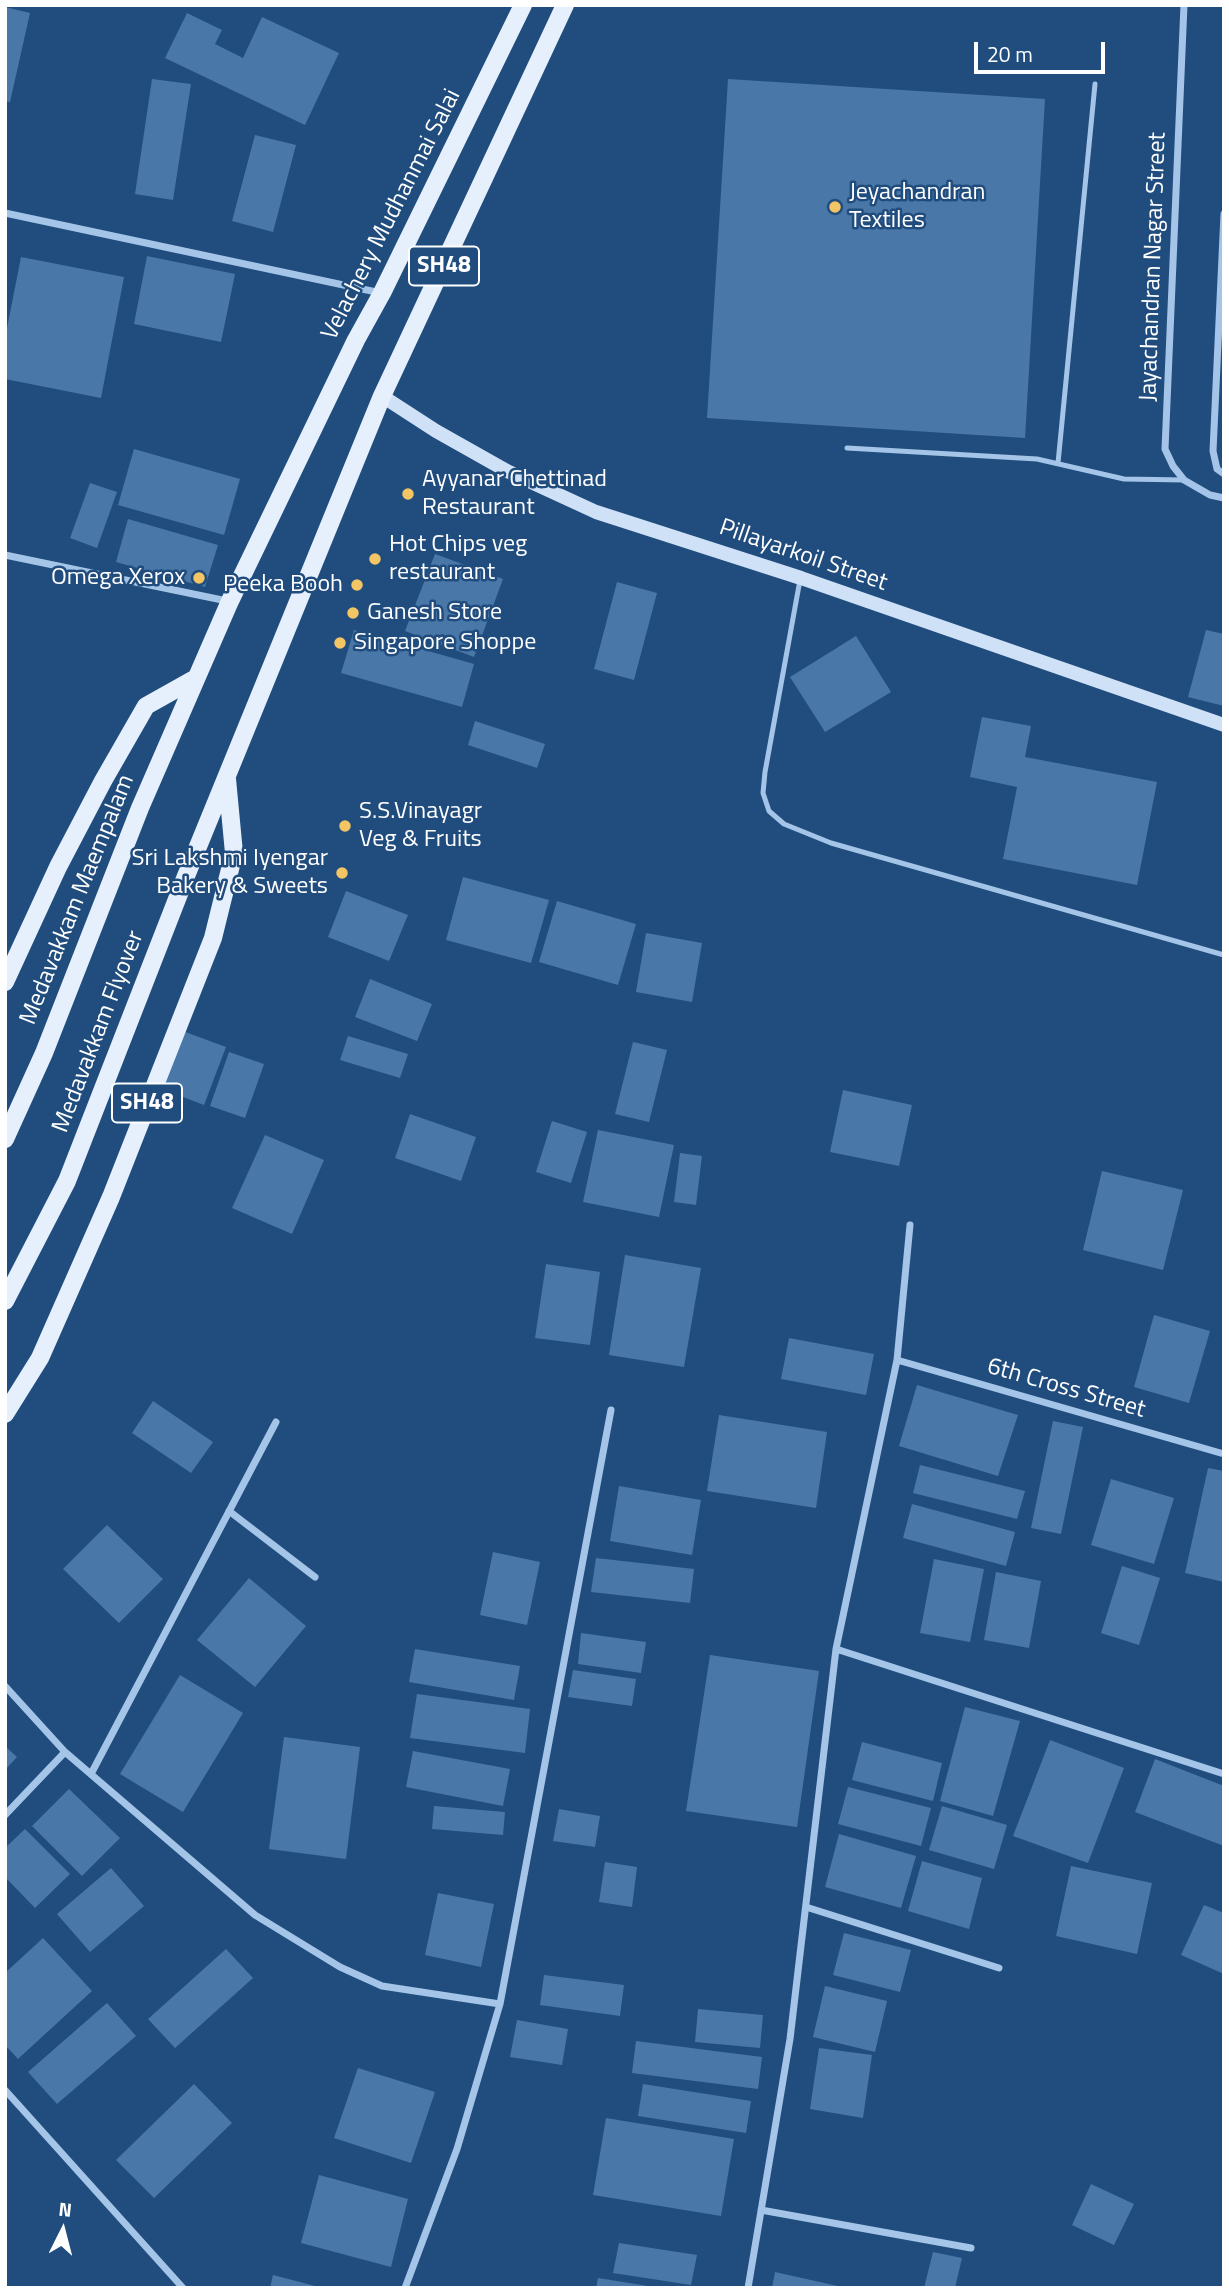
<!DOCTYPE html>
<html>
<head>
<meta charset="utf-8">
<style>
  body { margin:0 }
  #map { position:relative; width:1229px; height:2293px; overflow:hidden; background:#204d7e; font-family:"Titillium Web",sans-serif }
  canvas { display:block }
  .frame { position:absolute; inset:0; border:7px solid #fff; pointer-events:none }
  .north { position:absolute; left:28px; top:2195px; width:70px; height:70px; -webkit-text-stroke:5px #204d7e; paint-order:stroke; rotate:6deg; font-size:19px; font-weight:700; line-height:28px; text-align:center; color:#fff }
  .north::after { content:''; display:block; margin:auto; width:24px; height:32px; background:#fff; clip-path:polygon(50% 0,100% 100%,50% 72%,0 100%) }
  .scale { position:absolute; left:974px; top:42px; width:131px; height:32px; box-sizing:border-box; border:4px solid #fff; border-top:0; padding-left:9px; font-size:21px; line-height:24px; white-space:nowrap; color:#fff; -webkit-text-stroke:5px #204d7e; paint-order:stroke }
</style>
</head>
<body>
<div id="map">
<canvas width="1229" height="2293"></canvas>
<div class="frame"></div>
<div class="north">N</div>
<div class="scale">20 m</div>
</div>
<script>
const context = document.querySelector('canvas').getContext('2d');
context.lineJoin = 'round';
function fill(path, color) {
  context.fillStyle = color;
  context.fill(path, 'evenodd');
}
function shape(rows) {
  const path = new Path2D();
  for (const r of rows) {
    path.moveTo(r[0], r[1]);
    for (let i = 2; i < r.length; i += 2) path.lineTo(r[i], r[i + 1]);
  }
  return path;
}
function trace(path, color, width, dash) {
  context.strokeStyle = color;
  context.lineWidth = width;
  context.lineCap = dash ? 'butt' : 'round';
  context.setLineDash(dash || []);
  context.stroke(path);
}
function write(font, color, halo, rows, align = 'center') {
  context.font = font + ' "Titillium Web",sans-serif';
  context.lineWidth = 5;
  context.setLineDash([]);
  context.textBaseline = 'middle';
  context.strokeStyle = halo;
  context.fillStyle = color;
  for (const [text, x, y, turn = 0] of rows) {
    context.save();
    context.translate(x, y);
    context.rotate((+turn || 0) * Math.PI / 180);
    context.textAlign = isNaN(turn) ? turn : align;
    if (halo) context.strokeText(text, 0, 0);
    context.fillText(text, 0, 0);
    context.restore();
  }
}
const building = shape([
  [5,7,30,13,10,102,5,101],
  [187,13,222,30,215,44,243,58,262,17,339,53,305,125,165,58],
  [152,79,191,84,173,200,135,194],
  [728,79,1045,99,1025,438,707,418],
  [255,135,296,145,273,232,232,221],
  [147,256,235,274,221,342,134,324],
  [21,257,124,277,101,398,5,379,5,338],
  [134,449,240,479,224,535,118,505],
  [90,483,117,492,97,548,70,538],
  [128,519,218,545,205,587,116,562],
  [435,554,503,579,474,657,405,631],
  [617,582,657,593,634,680,594,669],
  [354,630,474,664,462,707,341,673],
  [1206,630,1224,634,1224,706,1188,697],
  [856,636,891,692,825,732,790,677],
  [982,717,1031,726,1025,757,1157,782,1137,885,1003,859,1017,787,970,777],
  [475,721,545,744,537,768,468,745],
  [463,877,549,900,531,963,446,940],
  [346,891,408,915,389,961,328,937],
  [557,901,636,924,618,985,539,962],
  [646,933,702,943,692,1002,636,992],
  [370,979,432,1004,417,1041,355,1017],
  [180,1030,226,1047,204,1105,157,1087],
  [348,1036,408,1054,400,1078,340,1060],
  [633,1042,667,1050,649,1122,615,1114],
  [229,1052,264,1064,245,1118,210,1106],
  [843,1090,912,1105,899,1166,830,1152],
  [410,1114,476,1137,461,1181,395,1158],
  [552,1121,587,1132,571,1183,536,1172],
  [598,1130,674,1145,659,1217,583,1202],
  [265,1135,324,1160,292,1234,232,1208],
  [680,1153,702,1156,696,1205,674,1202],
  [1102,1171,1183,1190,1163,1270,1083,1250],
  [625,1255,701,1268,684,1367,609,1355],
  [546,1264,600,1272,590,1345,535,1338],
  [1154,1315,1210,1331,1189,1403,1134,1387],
  [789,1338,874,1354,866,1395,781,1379],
  [917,1385,1018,1415,998,1476,899,1446],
  [153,1401,213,1442,191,1473,132,1433],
  [719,1415,827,1432,816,1508,707,1491],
  [1053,1421,1083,1427,1061,1534,1031,1528],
  [920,1465,1025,1491,1017,1519,913,1493],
  [1208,1468,1224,1471,1224,1582,1185,1573],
  [1111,1479,1174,1498,1154,1564,1091,1545],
  [619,1486,701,1500,692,1555,610,1541],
  [912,1504,1015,1532,1006,1566,903,1538],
  [107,1525,163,1579,119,1623,63,1569],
  [493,1552,540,1562,527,1625,480,1615],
  [596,1558,694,1569,690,1603,591,1592],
  [934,1559,984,1569,970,1642,920,1633],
  [1122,1566,1160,1578,1139,1645,1101,1633],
  [996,1572,1041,1581,1029,1648,984,1640],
  [249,1578,306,1626,255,1687,197,1640],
  [581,1633,646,1642,641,1673,578,1664],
  [415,1649,520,1666,514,1700,409,1682],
  [710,1655,819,1671,797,1827,686,1811],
  [573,1670,636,1679,632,1706,568,1697],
  [180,1675,243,1713,183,1812,120,1774],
  [417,1694,530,1709,525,1753,410,1738],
  [965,1707,1020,1721,993,1816,940,1801],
  [284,1737,360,1747,346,1859,269,1849],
  [1050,1740,1124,1768,1088,1863,1013,1836],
  [862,1742,942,1763,933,1801,852,1780],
  [5,1746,17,1757,5,1770],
  [413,1751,510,1769,503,1806,406,1787],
  [1155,1759,1224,1786,1224,1846,1135,1812],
  [848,1787,931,1808,921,1846,838,1824],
  [69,1789,120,1838,82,1876,32,1826],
  [434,1806,505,1812,503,1835,432,1829],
  [942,1806,1007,1825,994,1869,929,1850],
  [559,1809,600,1816,595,1847,553,1841],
  [25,1829,70,1874,35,1908,5,1877,5,1848],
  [839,1834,916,1856,901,1908,825,1887],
  [922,1861,982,1878,969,1929,908,1911],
  [605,1862,637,1867,632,1907,599,1902],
  [1071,1866,1152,1883,1137,1954,1056,1936],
  [111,1868,144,1906,90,1952,57,1914],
  [438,1893,494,1904,481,1967,425,1955],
  [1204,1905,1224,1913,1224,1974,1181,1955],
  [844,1933,911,1950,900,1992,833,1975],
  [43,1938,92,1991,18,2059,5,2045,5,1973],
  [226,1949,253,1978,175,2048,148,2019],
  [544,1975,624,1985,620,2016,540,2005],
  [825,1986,887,2001,875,2052,813,2037],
  [107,2003,136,2036,57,2104,28,2072],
  [698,2009,763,2015,760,2048,695,2042],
  [517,2020,568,2029,562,2065,510,2057],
  [636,2041,762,2057,758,2089,632,2073],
  [819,2048,872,2055,863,2118,810,2109],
  [358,2068,435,2092,411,2163,334,2138],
  [194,2084,232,2123,154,2198,116,2160],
  [643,2084,751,2101,746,2133,638,2116],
  [606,2118,734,2139,721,2216,593,2195],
  [319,2175,408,2199,391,2267,301,2243],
  [1091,2184,1134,2204,1114,2245,1072,2225],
  [619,2243,697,2255,691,2285,613,2273],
  [933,2252,962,2258,955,2288,924,2288],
  [775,2272,842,2287,842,2288,772,2288],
  [273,2275,319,2287,318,2288,270,2288],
  [598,2278,648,2286,648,2288,596,2288]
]);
const lane = shape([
  [847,448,1037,459,1124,479,1184,480],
  [1058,463,1095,84],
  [800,580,765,772,763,793,769,811,784,824,831,843,1224,955]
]);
const street = shape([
  [1184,5,1165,449,1173,466,1184,480,1210,495,1224,498],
  [5,213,381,293],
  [1224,214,1213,451,1217,469,1224,474],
  [5,555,227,601],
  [897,1360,1224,1454],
  [229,1511,315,1577],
  [836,1649,1224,1774],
  [5,1686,65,1752,5,1815],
  [65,1752,255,1915,340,1967,382,1986,500,2004],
  [91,1774,276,1422],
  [806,1907,999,1968],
  [5,2090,183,2288],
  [761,2210,971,2248],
  [405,2288,457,2149,500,2004,611,1410],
  [748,2288,790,2039,836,1649,897,1360,910,1225]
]);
const secondary = shape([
  [382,396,436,431,507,471,596,512,801,578,1224,725]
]);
const primary = shape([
  [5,982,58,867,103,781,146,706,196,678],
  [5,1139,44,1053,140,808,230,601,356,340,382,293,523,5],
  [5,1301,67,1181,186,876,382,396,565,5],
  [5,1414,40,1358,111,1197,213,938,234,853,227,779]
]);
const markers = [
  [835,207,7,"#f4c565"],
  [408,494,7,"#f4c565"],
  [375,559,7,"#f4c565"],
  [199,578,7,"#f4c565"],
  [357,585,7,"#f4c565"],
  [353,613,7,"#f4c565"],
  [340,643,7,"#f4c565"],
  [345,826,7,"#f4c565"],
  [342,873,7,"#f4c565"]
];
const shields = [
  [444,266,70],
  [147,1103,70]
];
const shieldNames = [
  ["SH48",444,266],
  ["SH48",147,1103]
];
const poiNames = [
  ["Jeyachandran",849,193],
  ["Textiles",849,221],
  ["Ayyanar Chettinad",422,480],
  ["Restaurant",422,508],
  ["Hot Chips veg",389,545],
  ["restaurant",389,573],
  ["Omega Xerox",185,578,"right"],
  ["Peeka Booh",343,585,"right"],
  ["Ganesh Store",367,613],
  ["Singapore Shoppe",354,643],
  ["S.S.Vinayagr",359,812],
  ["Veg & Fruits",359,840],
  ["Sri Lakshmi Iyengar",328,859,"right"],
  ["Bakery & Sweets",328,887,"right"]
];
const streetNames = [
  ["Velachery Mudhanmai Salai",392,215,-63],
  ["Jayachandran Nagar Street",1154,267,-88],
  ["Pillayarkoil Street",803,556,19],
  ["Medavakkam Maempalam",78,900,-68],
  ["Medavakkam Flyover",99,1032,-69],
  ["6th Cross Street",1066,1389,16]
];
fill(building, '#4977a8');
trace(lane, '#a4c5e7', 5);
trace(street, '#a4c5e7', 7);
trace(secondary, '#cfe1f6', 14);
trace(primary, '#e6f0fd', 18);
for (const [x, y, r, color] of markers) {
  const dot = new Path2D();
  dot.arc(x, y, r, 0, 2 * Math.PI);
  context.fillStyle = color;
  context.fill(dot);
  trace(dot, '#204d7e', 2.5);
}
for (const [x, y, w] of shields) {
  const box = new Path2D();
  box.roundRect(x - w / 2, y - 19.5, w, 39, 5);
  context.fillStyle = '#204d7e';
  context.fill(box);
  trace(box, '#fff', 2);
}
write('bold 23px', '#fff', null, shieldNames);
write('24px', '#fff', '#204d7e', poiNames, 'left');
write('24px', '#fff', '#204d7e', streetNames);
</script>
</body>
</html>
